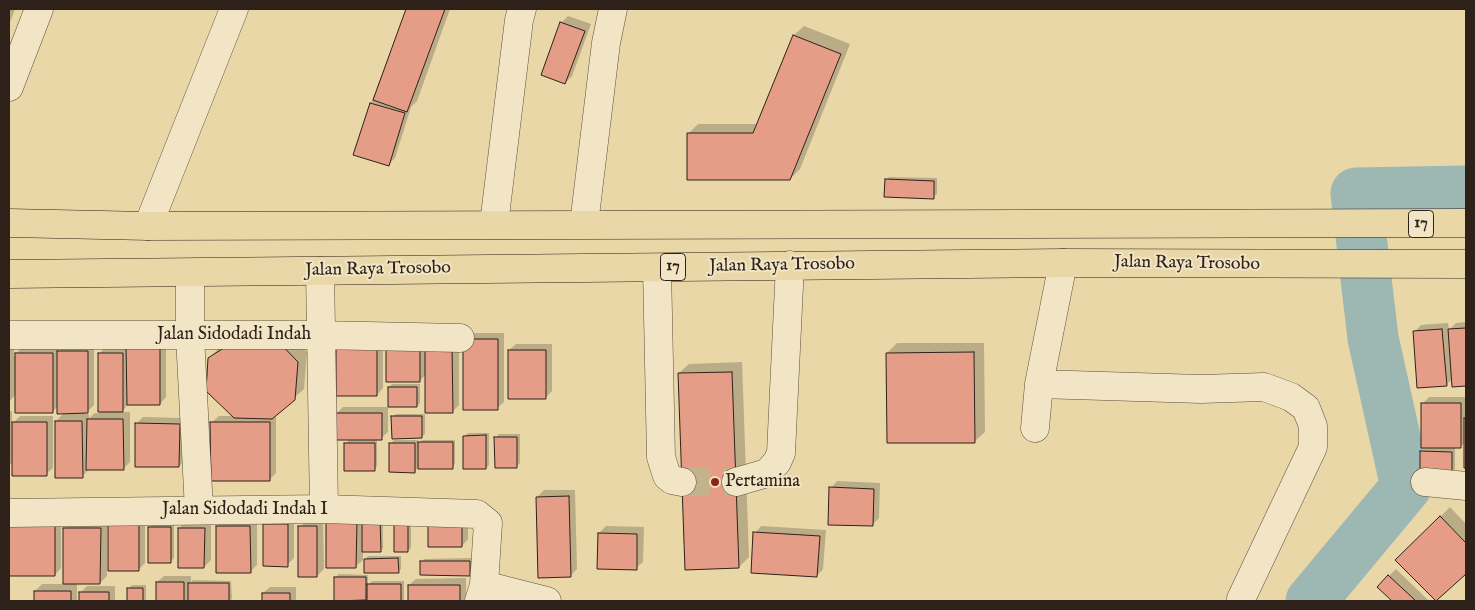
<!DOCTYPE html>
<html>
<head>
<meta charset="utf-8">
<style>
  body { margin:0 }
  #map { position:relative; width:1475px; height:610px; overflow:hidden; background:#e9d7a8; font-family:"IM FELL English",serif }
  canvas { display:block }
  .frame { position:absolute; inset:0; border:10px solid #2d211a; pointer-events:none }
</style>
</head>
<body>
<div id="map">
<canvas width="1475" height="610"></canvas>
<div class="frame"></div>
</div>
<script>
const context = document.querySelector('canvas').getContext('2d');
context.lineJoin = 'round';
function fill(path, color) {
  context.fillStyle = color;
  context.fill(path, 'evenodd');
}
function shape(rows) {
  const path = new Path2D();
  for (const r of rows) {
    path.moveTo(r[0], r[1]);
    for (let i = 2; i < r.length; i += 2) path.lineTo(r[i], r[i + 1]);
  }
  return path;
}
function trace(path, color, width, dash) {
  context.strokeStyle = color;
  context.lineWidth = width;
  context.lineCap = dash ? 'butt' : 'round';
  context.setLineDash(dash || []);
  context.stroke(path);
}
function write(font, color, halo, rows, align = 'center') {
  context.font = font + ' "IM FELL English",serif';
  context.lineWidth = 4;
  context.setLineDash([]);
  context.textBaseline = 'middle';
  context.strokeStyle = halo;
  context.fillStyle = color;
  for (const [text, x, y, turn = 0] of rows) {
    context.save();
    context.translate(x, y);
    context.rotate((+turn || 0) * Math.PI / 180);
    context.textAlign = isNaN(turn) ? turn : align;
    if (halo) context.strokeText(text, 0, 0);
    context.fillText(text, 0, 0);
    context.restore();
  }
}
const shadow = shape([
  [9,9,15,9,9,25],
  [407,9,450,9,417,101,411,107,395,158,388,165,355,154,371,103],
  [568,16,591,24,572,76,565,83,561,23],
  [804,26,850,44,800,169,790,179,688,134,698,124,758,124,794,35],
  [889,177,937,178,937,194,933,197,886,180],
  [1466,322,1466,385,1453,385,1452,379,1446,385,1414,332,1421,325,1448,323,1449,330,1456,323],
  [285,329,307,352,304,389,276,414,276,473,269,480,212,422,219,416,233,416,209,358,219,348],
  [471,333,504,333,504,402,497,408],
  [166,337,166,397,160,404,130,403,121,412,130,412,130,462,123,469,89,469,82,477,56,421,65,412,58,406,52,412,16,394,9,402,9,343,14,343,14,356,23,346,59,347,59,351,65,345,94,345,94,405,85,414,89,414,89,418,95,413,100,413,100,353,106,346],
  [459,339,459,405,452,412,427,374,419,381,387,347],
  [383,341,383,388,377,395,337,395],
  [897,343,984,343,985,432,975,441,887,353],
  [516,344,552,344,552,391,545,398,509,350],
  [742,362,749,557,739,567,679,373,689,364],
  [392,384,420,384,420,403,417,406,389,387],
  [1429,397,1466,397,1466,467,1466,442,1460,447,1455,447,1455,469,1452,472,1421,452,1426,447,1422,404],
  [343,407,388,407,388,432,381,438,377,438,377,466,374,470,345,444,351,438,336,414],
  [9,411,12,411,12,424,20,416,53,416,53,468,46,474,13,462,9,466],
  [396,414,425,414,425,434,421,437,393,417],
  [143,417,186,418,186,459,179,466,136,424],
  [468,433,489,433,489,465,486,468,465,436],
  [499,434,520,434,520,463,517,466,496,437],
  [394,440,418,440,418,444,422,440,455,440,455,464,452,467,418,467,415,472,391,443],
  [837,481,880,483,879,518,872,525,831,488],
  [544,490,575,490,577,569,570,576,537,497],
  [1450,507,1466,524,1466,572,1437,600,1397,560],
  [468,510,468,539,462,546,429,546],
  [16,512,61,512,61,568,55,575],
  [116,513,145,513,145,563,138,570],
  [383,515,383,548,380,551,363,551,363,560,356,566,334,516],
  [271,518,294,518,294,558,287,565,264,524],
  [224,519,257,519,257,565,250,572,217,526],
  [399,519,411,519,411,548,407,551],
  [307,520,323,520,324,569,317,576,300,527],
  [71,521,107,522,107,576,100,583,77,583,77,601,35,601,35,591,42,584,64,584,64,528],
  [186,522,211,522,211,560,204,567,179,528],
  [153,524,174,524,174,558,171,561,150,527],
  [606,526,644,527,643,562,636,568,599,533],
  [761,526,826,530,823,569,817,576,755,533],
  [368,556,401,556,401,569,398,572,365,559],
  [473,558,473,571,470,574,421,562,424,559],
  [1396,569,1429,601,1393,601,1378,587],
  [339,574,368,575,368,585,372,581,404,581,404,601,369,601,369,596,365,599,335,578],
  [164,576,191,576,191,582,193,580,231,581,232,599,229,601,157,601,157,582],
  [466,578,466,598,463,601,409,601,409,585,416,579],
  [132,585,146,585,146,601,128,601,129,588],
  [87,586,115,586,115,601,80,601,80,593],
  [270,587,296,587,296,601,263,601,263,593]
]);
const river = shape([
  [1311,601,1406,487,1373,338,1356,193,1466,191]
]);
const building = shape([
  [406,9,445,9,407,112,373,100,406,9],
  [560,22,585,31,565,84,541,75,560,22],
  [793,35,841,54,790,180,687,180,687,133,753,133,793,35],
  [370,103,405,113,389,166,353,155,370,103],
  [885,179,934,181,934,199,884,197,885,179],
  [1466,328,1466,386,1452,387,1448,329,1466,328],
  [1442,329,1447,386,1417,388,1413,331,1442,329],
  [275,338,298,362,295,400,272,419,234,418,206,391,208,358,238,339,275,338],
  [463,339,498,339,498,410,463,410,463,339],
  [126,344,160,344,160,405,127,405,126,344],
  [425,345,452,345,453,413,425,413,425,345],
  [386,346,420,346,420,382,386,382,386,346],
  [336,348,377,348,377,396,336,396,336,348],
  [508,350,546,350,546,399,508,399,508,350],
  [57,351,88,351,88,413,57,414,57,351],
  [974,352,975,443,887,443,886,353,974,352],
  [15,353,53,353,53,413,15,413,15,353],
  [98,353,123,353,123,412,98,412,98,353],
  [732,372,739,568,685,570,678,373,732,372],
  [388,387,417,387,417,407,388,407,388,387],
  [1421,403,1461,403,1461,448,1421,448,1421,403],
  [335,413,382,413,382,440,335,440,335,413],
  [391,416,422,416,422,438,392,439,391,416],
  [1464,418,1466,418,1466,468,1464,468,1464,418],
  [87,419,123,419,124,470,86,470,87,419],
  [55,421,82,421,83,478,55,478,55,421],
  [12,422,47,422,47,476,12,476,12,422],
  [210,422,270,422,270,481,211,481,210,422],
  [135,423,180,424,179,467,135,467,135,423],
  [486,435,486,469,463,469,463,436,486,435],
  [494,437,517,437,517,468,495,468,494,437],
  [418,442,453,442,453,469,418,469,418,442],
  [344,443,375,443,375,471,344,471,344,443],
  [389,443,415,443,415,473,389,472,389,443],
  [1420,451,1452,452,1452,474,1420,473,1420,451],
  [829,487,874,489,873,526,828,525,829,487],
  [569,496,571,577,538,578,536,497,569,496],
  [428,516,462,516,462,547,428,547,428,516],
  [1440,516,1466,543,1466,574,1436,601,1395,560,1440,516],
  [362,518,380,518,381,552,362,552,362,518],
  [9,519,55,519,55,576,9,576,9,519],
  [108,519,139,519,139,571,108,571,108,519],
  [394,521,408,522,408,552,394,552,394,521],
  [326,522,357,522,356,568,326,568,326,522],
  [263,524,288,524,288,567,263,566,263,524],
  [216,526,250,526,251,573,216,573,216,526],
  [298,526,317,526,317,577,298,577,298,526],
  [148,527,171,527,171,563,148,563,148,527],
  [63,528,101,528,100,584,63,584,63,528],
  [178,528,205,528,204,568,178,568,178,528],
  [753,532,820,536,817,577,751,573,753,532],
  [598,533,637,534,637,570,597,569,598,533],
  [398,558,399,573,364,573,364,559,398,558],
  [420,561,470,561,470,576,420,575,420,561],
  [1388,575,1416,601,1392,601,1377,587,1388,575],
  [334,577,366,577,366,600,334,601,334,577],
  [156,582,184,582,184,601,156,601,156,582],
  [188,583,229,583,229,601,188,601,188,583],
  [367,584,401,584,401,601,367,601,367,584],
  [408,585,460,585,460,601,408,601,408,585],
  [127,588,143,588,143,601,127,601,127,588],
  [34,591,71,591,71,601,34,601,34,591],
  [79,592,109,592,109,601,79,601,79,592],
  [262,593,290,593,290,601,262,601,262,593]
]);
const minorTunnel = shape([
  [682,482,736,482]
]);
const minor = shape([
  [9,87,39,9],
  [494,224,519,20,522,9],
  [584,224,606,43,613,9],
  [148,226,234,9],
  [657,268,661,457,667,476,672,480,682,482],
  [320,271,324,509],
  [190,273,190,336,199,510],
  [9,335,320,335,460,338],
  [1039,384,1201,389,1264,387,1291,397,1306,408,1313,426,1313,447,1241,599],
  [1035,428,1039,384,1063,263],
  [736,482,767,473,777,462,781,453,790,265],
  [1425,482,1466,486],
  [9,513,324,509,477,514,488,523,484,585,479,601],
  [484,585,547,601]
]);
const highway = shape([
  [9,223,148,226,1466,223],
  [9,274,1063,263,1466,264]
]);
const markers = [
  [715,482,5,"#8f2418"]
];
const shields = [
  [1421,224,25],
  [673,267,25]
];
const shieldNames = [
  ["17",1421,224],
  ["17",673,267]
];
const streetNames = [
  ["Jalan Raya Trosobo",1187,264,1],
  ["Jalan Raya Trosobo",782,266,-1],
  ["Jalan Raya Trosobo",378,270,-1],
  ["Jalan Sidodadi Indah",234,335],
  ["Jalan Sidodadi Indah I",245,510]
];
const poiNames = [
  ["Pertamina",725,482]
];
fill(shadow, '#0003');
trace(river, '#9db7b3', 51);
fill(building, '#e59d88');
trace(building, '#2d211a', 1);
trace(minorTunnel, '#c3b38c', 28, [28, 14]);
trace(minor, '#5c4e3e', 29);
trace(highway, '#2d211a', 29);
trace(minor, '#f1e5c6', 28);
trace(highway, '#e9d7a8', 28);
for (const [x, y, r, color] of markers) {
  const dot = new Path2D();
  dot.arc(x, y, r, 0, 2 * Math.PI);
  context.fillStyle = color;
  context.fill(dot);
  trace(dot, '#f1e5c6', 2);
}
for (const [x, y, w] of shields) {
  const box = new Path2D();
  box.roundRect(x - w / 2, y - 13.5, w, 27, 4);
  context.fillStyle = '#f1e5c6';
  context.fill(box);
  trace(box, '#2d211a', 1);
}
write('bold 16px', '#2d211a', null, shieldNames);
write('18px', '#2d211a', '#f1e5c6', streetNames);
write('18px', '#2d211a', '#f1e5c6', poiNames, 'left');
</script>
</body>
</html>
